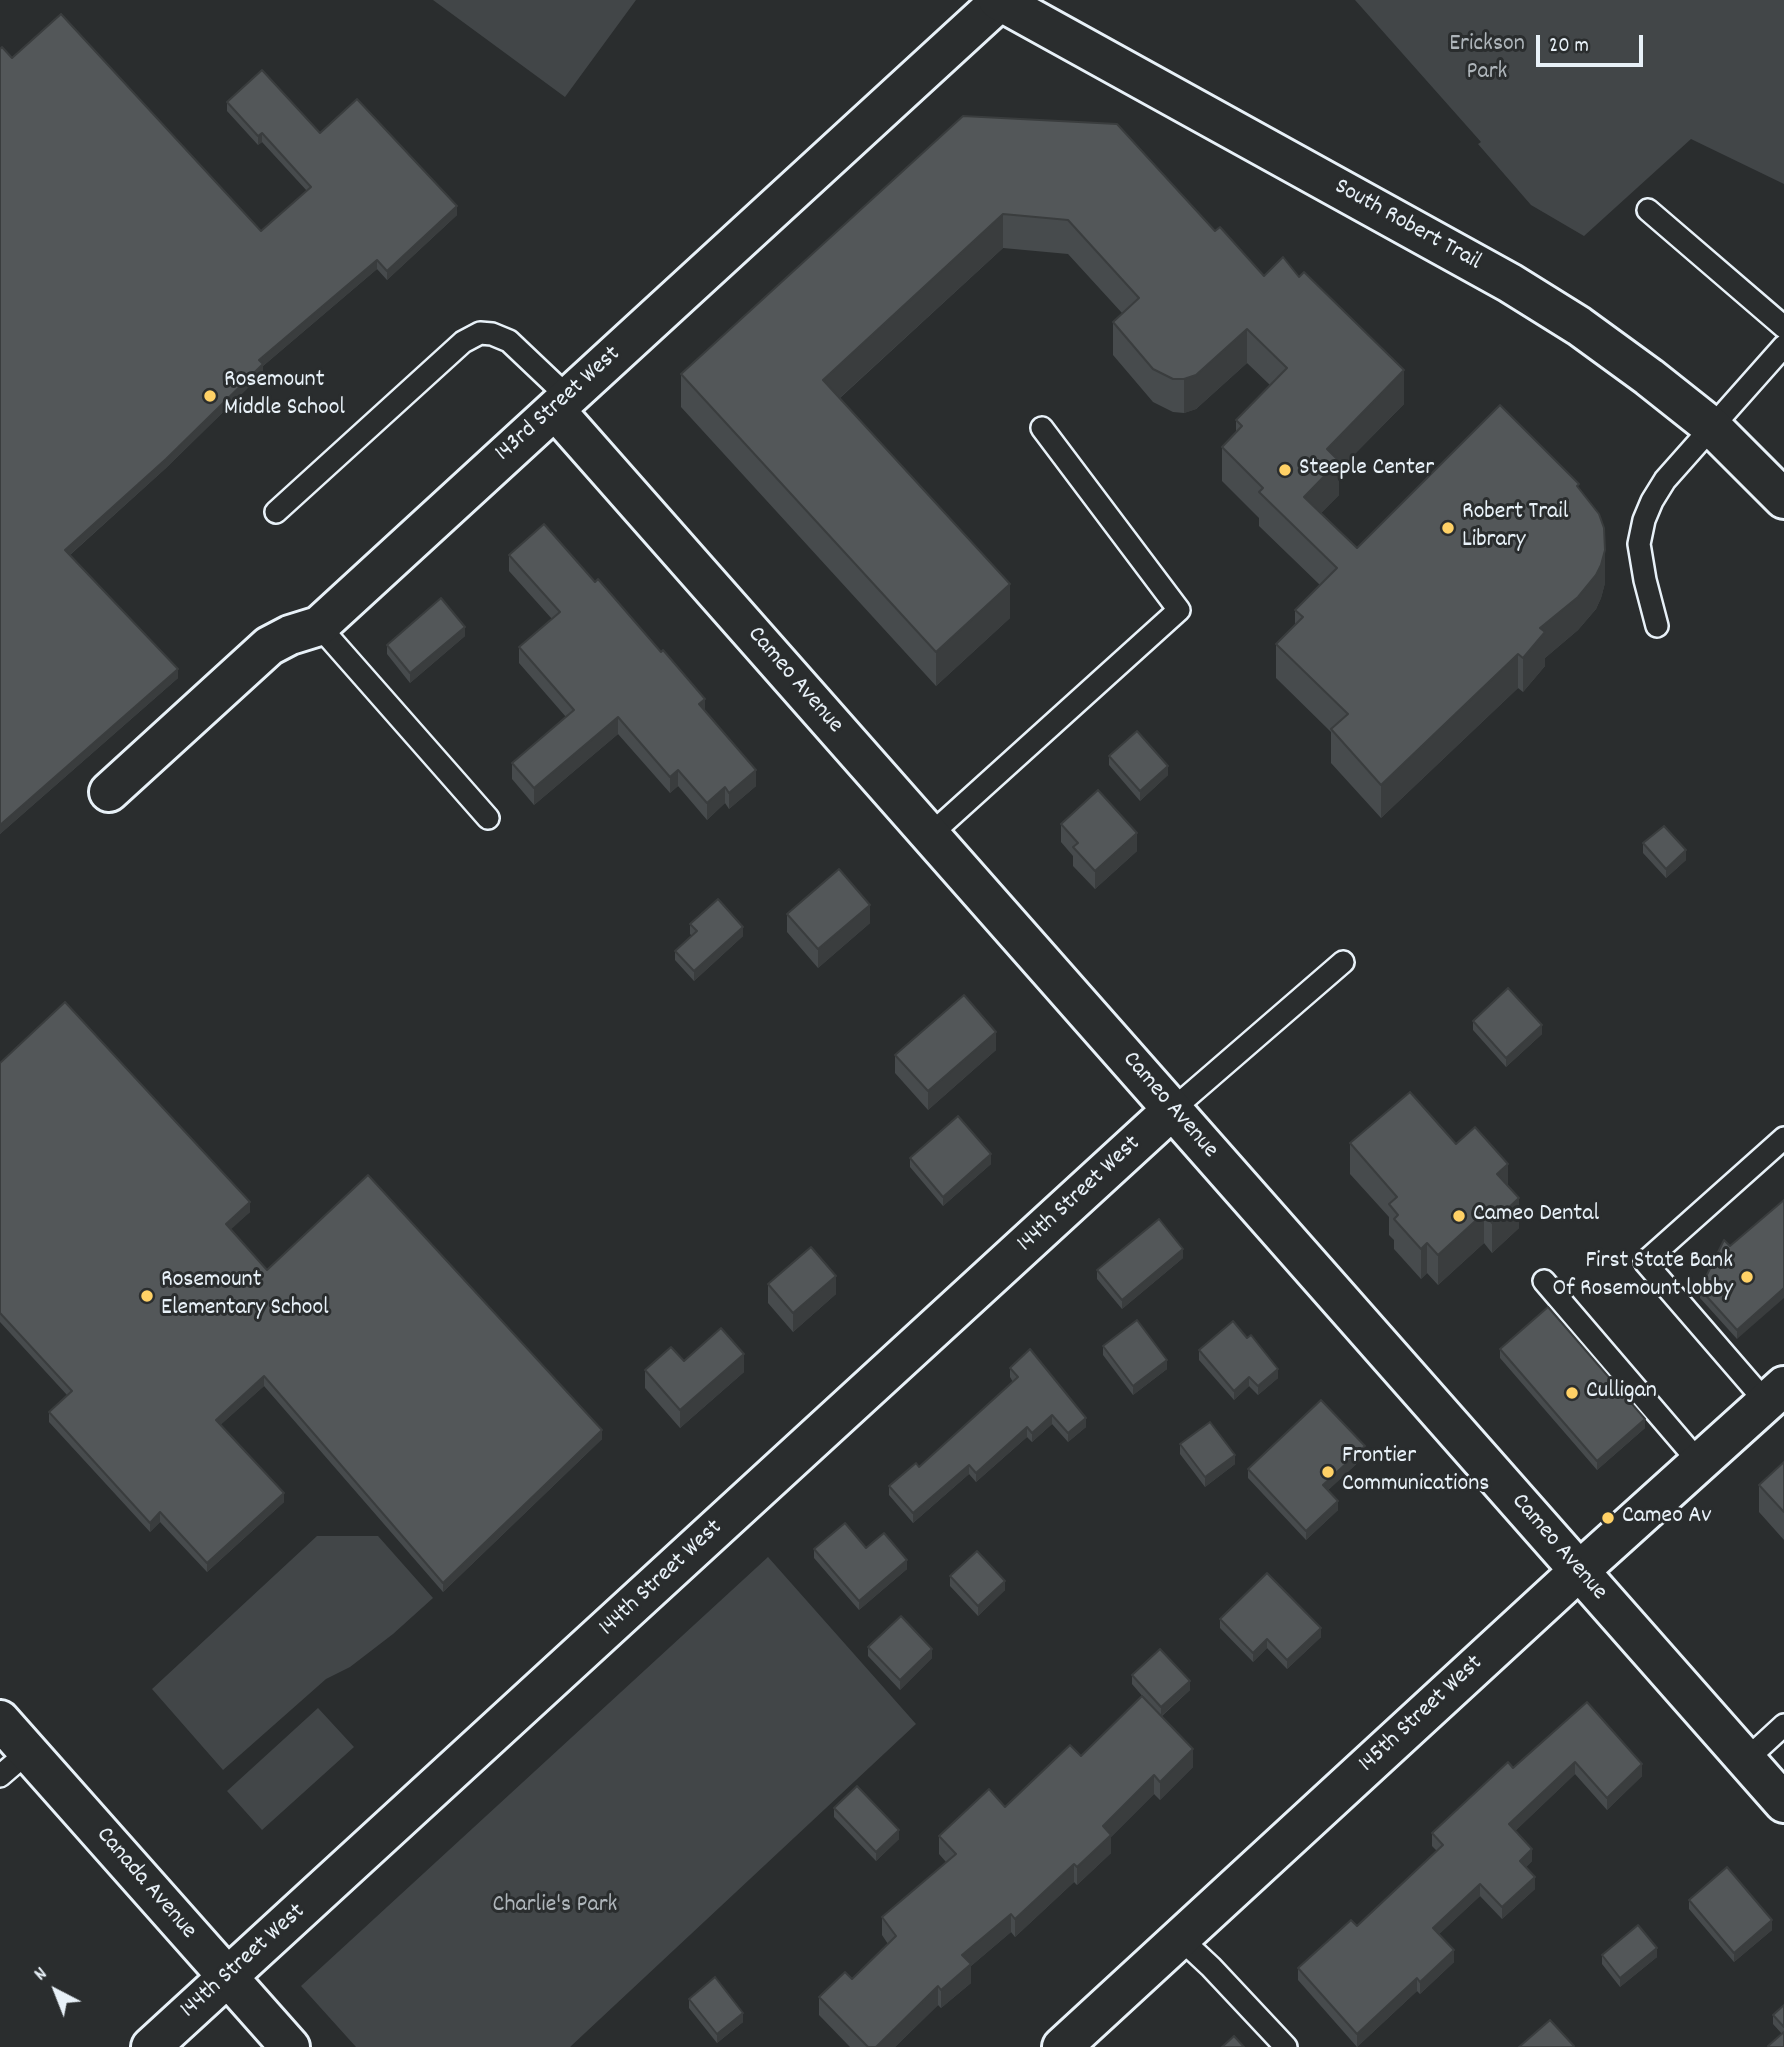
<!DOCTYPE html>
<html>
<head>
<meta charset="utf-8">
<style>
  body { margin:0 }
  #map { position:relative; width:1784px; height:2047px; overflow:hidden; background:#2a2d2e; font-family:Dekko,sans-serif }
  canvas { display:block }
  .north { position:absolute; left:21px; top:1956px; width:70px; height:70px; -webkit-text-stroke:5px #2a2d2e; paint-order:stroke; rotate:318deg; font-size:19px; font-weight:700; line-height:28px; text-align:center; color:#e8f1f8 }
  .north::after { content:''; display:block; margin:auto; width:24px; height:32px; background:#e8f1f8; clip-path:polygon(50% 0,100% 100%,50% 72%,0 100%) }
  .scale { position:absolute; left:1536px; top:35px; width:107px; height:32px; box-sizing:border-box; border:4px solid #e8f1f8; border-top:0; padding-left:9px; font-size:21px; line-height:24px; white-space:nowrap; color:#e8f1f8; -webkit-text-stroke:5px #2a2d2e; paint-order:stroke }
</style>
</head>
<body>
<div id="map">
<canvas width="1784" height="2047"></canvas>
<div class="north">N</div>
<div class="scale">20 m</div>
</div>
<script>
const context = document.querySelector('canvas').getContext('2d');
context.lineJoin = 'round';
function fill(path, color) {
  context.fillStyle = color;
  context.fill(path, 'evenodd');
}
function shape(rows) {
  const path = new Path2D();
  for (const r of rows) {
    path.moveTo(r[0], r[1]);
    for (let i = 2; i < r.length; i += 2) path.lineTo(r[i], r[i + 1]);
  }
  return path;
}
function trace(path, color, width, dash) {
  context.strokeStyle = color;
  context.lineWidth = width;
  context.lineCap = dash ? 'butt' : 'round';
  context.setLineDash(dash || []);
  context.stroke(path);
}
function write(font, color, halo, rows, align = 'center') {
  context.font = font + ' Dekko,sans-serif';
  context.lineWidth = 6;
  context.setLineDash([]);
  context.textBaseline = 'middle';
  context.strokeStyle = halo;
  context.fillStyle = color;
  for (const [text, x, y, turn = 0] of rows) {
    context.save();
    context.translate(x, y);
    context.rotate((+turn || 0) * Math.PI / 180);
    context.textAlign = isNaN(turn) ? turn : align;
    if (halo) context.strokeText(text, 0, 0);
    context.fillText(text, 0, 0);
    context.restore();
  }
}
const green = shape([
  [433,0,636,0,565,97],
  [1355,0,1784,0,1784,184,1691,139,1584,236,1531,205,1478,144,1481,142],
  [317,1536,378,1536,433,1598,393,1634,350,1667,326,1679,223,1770,152,1689],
  [768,1557,916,1724,570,2047,356,2047,301,1986],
  [318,1708,354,1747,262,1830,227,1791]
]);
const service = shape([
  [1648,210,1784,327],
  [276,512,463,342,480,333,492,334,509,341,568,397],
  [319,626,488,818],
  [1657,626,1645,580,1639,544,1644,520,1652,501,1665,480,1784,346],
  [930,835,1179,610,1042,428],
  [1172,1110,1343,962],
  [1544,1281,1699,1462],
  [1766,1402,1645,1262,1784,1138],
  [1746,1760,1784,1725],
  [0,1776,28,1752],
  [1180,1938,1211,1967,1286,2047]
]);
const minor = shape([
  [555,410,1784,1803],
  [109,792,269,646,290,635,319,626,1000,1],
  [0,1720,290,2047],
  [151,2047,1172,1110]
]);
const tertiary = shape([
  [1062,2047,1567,1582,1784,1386]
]);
const primary = shape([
  [998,0,1510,283,1579,326,1649,377,1712,427,1784,499]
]);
const wall = shape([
  [0,49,261,231,307,191,262,142,258,145,227,111,227,102,320,133,457,215,387,280,377,269,263,366,263,373,166,468,70,555,178,678,0,834],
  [963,116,1215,231,1404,404,1339,470,1339,495,1321,513,1357,548,1579,489,1605,583,1601,598,1596,609,1578,630,1545,658,1545,666,1523,692,1518,688,1381,818,1331,763,1331,732,1276,678,1276,644,1295,625,1295,610,1320,585,1259,526,1259,518,1222,481,1222,447,1236,433,1236,420,1270,385,1247,363,1196,409,1184,413,1173,412,1153,402,1113,355,1113,322,1122,313,1068,254,1003,248,840,398,1010,618,936,686,681,407,681,374],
  [509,555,705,711,756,786,729,809,725,803,707,820,678,786,670,793,618,734,534,805,512,779,512,763,566,717,519,663,519,647,552,619,509,571],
  [465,636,410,683,387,654,387,645],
  [1109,756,1168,775,1140,801,1109,765],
  [1061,824,1137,851,1095,889,1073,866,1073,856,1061,842],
  [1643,843,1686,860,1666,878,1643,853],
  [787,914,870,923,818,968,787,932],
  [690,924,743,936,694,981,675,960,675,951,692,936,690,934],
  [1473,1021,1542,1034,1506,1067,1473,1030],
  [996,1050,928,1110,895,1073,895,1055],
  [0,1063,250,1212,230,1229,267,1270,602,1439,443,1592,264,1386,220,1425,284,1502,207,1572,160,1522,150,1532,49,1422,49,1412,67,1395,0,1322],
  [1350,1143,1456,1144,1508,1186,1519,1228,1492,1253,1484,1243,1438,1285,1427,1273,1421,1279,1394,1249,1394,1240,1389,1235,1389,1217,1350,1174],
  [910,1158,991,1164,943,1206,910,1167],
  [1784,1200,1737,1339,1700,1298,1700,1289],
  [1183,1258,1122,1309,1097,1279,1097,1270],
  [768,1284,836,1294,793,1332,768,1303],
  [1103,1346,1167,1369,1133,1395,1103,1355],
  [1500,1349,1645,1428,1597,1470,1500,1358],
  [1199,1350,1278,1378,1258,1395,1249,1386,1234,1400,1199,1360],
  [684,1361,744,1372,680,1428,645,1388,645,1370],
  [1010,1368,1086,1427,1068,1442,1052,1424,1032,1442,1027,1437,976,1482,969,1474,913,1523,889,1495,889,1486,919,1467,1013,1382,1010,1377],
  [1180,1444,1235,1464,1205,1487,1180,1454],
  [1365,1456,1328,1490,1338,1510,1306,1540,1248,1478,1248,1469],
  [1784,1462,1784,1540,1759,1512,1759,1485],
  [866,1548,907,1569,859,1610,814,1558,814,1549],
  [950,1576,1005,1590,978,1616,950,1586],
  [1220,1619,1321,1637,1287,1669,1267,1648,1253,1662,1220,1628],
  [868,1647,932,1658,900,1690,868,1656],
  [1132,1675,1190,1690,1162,1716,1193,1767,1160,1800,1154,1794,1111,1837,1111,1853,1077,1885,1074,1882,1015,1937,1011,1932,971,1966,971,1983,941,2008,938,2005,895,2047,850,2047,819,2015,819,1997,852,1979,888,1944,882,1935,882,1917,946,1862,939,1854,939,1836,1005,1807,1081,1756,1144,1698,1132,1684],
  [1587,1702,1642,1776,1607,1810,1575,1774,1515,1831,1532,1861,1526,1867,1535,1889,1502,1919,1480,1896,1439,1934,1454,1962,1420,1994,1417,1991,1357,2047,1298,1980,1298,1968,1357,1926,1437,1851,1432,1846,1432,1833,1513,1768],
  [834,1808,899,1839,876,1861,834,1817],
  [1689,1900,1772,1930,1734,1962,1689,1909],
  [1602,1955,1657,1957,1620,1987,1602,1964],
  [689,1999,743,2022,717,2043,689,2008],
  [1784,2005,1784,2047,1782,2034,1773,2024,1773,2015]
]);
const shadedWall = shape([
  [262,133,262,142,258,145,258,136],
  [457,206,457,215,387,280,387,271],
  [1003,214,1003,248,823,413,823,380],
  [377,260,377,269,263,366,263,373,166,468,65,559,65,550,259,360],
  [1247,329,1247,363,1196,409,1184,413,1184,379],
  [1404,370,1404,404,1339,470,1339,495,1304,531,1304,497,1327,449],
  [1605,550,1605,583,1601,598,1596,609,1578,630,1545,658,1545,666,1523,692,1523,658,1540,628],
  [1010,584,1010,618,936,686,936,652],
  [465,627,465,636,410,683,410,673],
  [1518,654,1518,688,1381,818,1381,785],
  [178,669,178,678,0,834,0,825],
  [705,699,705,715,699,704],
  [618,717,618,734,534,805,534,788],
  [1168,766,1168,775,1140,801,1140,791],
  [678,770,678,786,670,793,670,777],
  [756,770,756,786,729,809,729,793],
  [725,787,725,803,707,820,707,803],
  [1137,833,1137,851,1095,889,1095,871],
  [1686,850,1686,860,1666,878,1666,869],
  [870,905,870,923,818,968,818,949],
  [743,927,743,936,694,981,694,971],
  [1542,1025,1542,1034,1506,1067,1506,1058],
  [996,1032,996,1050,928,1110,928,1091],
  [991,1154,991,1164,943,1206,943,1197],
  [1508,1164,1508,1194,1497,1174],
  [1519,1198,1519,1228,1492,1253,1492,1223],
  [250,1202,250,1212,226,1234,226,1224],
  [1484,1213,1484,1243,1438,1285,1438,1255],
  [1427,1243,1427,1273,1421,1279,1421,1249],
  [1183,1249,1183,1258,1122,1309,1122,1300],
  [836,1276,836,1294,793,1332,793,1313],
  [1784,1288,1784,1298,1737,1339,1737,1330],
  [744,1354,744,1372,680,1428,680,1410],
  [1167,1360,1167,1369,1133,1395,1133,1386],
  [1278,1369,1278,1378,1258,1395,1258,1386],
  [264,1376,264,1386,216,1429,216,1420],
  [1249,1377,1249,1386,1234,1400,1234,1391],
  [1052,1415,1052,1424,1032,1442,1032,1433],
  [1086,1418,1086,1427,1068,1442,1068,1433],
  [1645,1419,1645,1428,1597,1470,1597,1461],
  [1027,1427,1027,1437,976,1482,976,1473],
  [602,1430,602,1439,443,1592,443,1583],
  [1365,1446,1365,1456,1323,1495,1323,1485],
  [1235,1455,1235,1464,1205,1487,1205,1477],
  [969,1465,969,1474,913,1523,913,1513],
  [284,1493,284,1502,207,1572,207,1563],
  [1338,1501,1338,1510,1306,1540,1306,1531],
  [160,1512,160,1522,150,1532,150,1523],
  [907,1560,907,1569,859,1610,859,1601],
  [1005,1581,1005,1590,978,1616,978,1606],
  [1321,1628,1321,1637,1287,1669,1287,1660],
  [1267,1639,1267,1648,1253,1662,1253,1653],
  [932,1649,932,1658,900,1690,900,1680],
  [1190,1681,1190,1690,1161,1716,1161,1707],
  [1193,1749,1193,1767,1160,1800,1160,1782],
  [1575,1762,1575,1774,1509,1837,1509,1824],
  [1642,1764,1642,1776,1607,1810,1607,1798],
  [1154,1775,1154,1794,1111,1837,1111,1853,1077,1885,1077,1867,1103,1826],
  [899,1830,899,1839,876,1861,876,1852],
  [1532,1849,1532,1861,1520,1873,1520,1861],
  [1074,1864,1074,1882,1015,1937,1015,1919],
  [1535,1877,1535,1889,1502,1919,1502,1907],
  [1480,1884,1480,1896,1433,1940,1433,1928],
  [1011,1914,1011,1932,971,1966,971,1983,941,2008,941,1990,962,1955],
  [1772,1920,1772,1930,1734,1962,1734,1953],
  [1657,1948,1657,1957,1620,1987,1620,1978],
  [1454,1950,1454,1962,1420,1994,1420,1982],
  [1417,1978,1417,1991,1357,2047,1357,2034],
  [938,1986,938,2005,895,2047,876,2047],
  [743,2013,743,2022,717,2043,717,2034]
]);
const building = shape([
  [61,14,261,231,311,187,262,133,258,136,227,102,262,70,320,133,357,99,457,206,387,271,377,260,259,360,263,364,166,459,65,550,178,669,0,825,0,49,2,47,12,58,61,14],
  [963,116,1117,124,1215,231,1220,227,1264,276,1283,257,1299,277,1304,272,1404,370,1327,449,1339,461,1304,497,1357,548,1500,405,1579,484,1577,486,1599,514,1604,528,1605,550,1601,565,1596,575,1578,597,1540,628,1545,632,1523,658,1518,654,1381,785,1331,729,1348,714,1276,644,1303,617,1295,610,1337,568,1259,492,1263,488,1222,447,1242,426,1236,420,1287,368,1247,329,1196,375,1184,379,1173,379,1153,369,1113,322,1139,298,1068,220,1003,214,823,380,1010,584,936,652,681,374,963,116],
  [544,524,595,582,598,579,661,652,663,650,705,699,699,704,756,770,729,793,725,787,707,803,678,770,670,777,618,717,534,788,512,763,574,710,519,647,560,612,509,555,544,524],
  [441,598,465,627,410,673,387,645,441,598],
  [1137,731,1168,766,1140,791,1109,756,1137,731],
  [1098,790,1137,833,1095,871,1073,847,1078,843,1061,824,1098,790],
  [1664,826,1686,850,1666,869,1643,843,1664,826],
  [839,869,870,905,818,949,787,914,839,869],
  [718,899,743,927,694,971,675,951,697,931,690,924,718,899],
  [1508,988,1542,1025,1506,1058,1473,1021,1508,988],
  [964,995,996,1032,928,1091,895,1055,964,995],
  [65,1002,250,1202,226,1224,267,1270,368,1175,602,1430,443,1583,264,1376,216,1420,284,1493,207,1563,160,1512,150,1523,49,1412,72,1391,0,1313,0,1063,65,1002],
  [1410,1092,1456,1144,1475,1127,1508,1164,1497,1174,1519,1198,1492,1223,1484,1213,1438,1255,1427,1243,1421,1249,1394,1219,1398,1215,1389,1204,1397,1197,1350,1143,1410,1092],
  [958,1116,991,1154,943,1197,910,1158,958,1116],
  [1784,1200,1784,1288,1737,1330,1700,1289,1724,1240,1730,1246,1784,1200],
  [1159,1219,1183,1249,1122,1300,1097,1270,1159,1219],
  [811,1247,836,1276,793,1313,768,1284,811,1247],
  [1548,1307,1645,1419,1597,1461,1500,1349,1548,1307],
  [1137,1320,1167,1360,1133,1386,1103,1346,1137,1320],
  [1233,1321,1247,1338,1251,1335,1278,1369,1258,1386,1249,1377,1234,1391,1199,1350,1233,1321],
  [721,1328,744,1354,680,1410,645,1370,671,1347,684,1361,721,1328],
  [1030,1349,1086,1418,1068,1433,1052,1415,1032,1433,1027,1427,976,1473,969,1465,913,1513,889,1486,916,1463,919,1467,1018,1377,1010,1368,1030,1349],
  [1321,1400,1365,1446,1323,1485,1338,1501,1306,1531,1248,1469,1321,1400],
  [1210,1422,1235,1455,1205,1477,1180,1444,1210,1422],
  [1784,1462,1784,1512,1759,1485,1784,1462],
  [845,1523,866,1548,884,1533,907,1560,859,1601,814,1549,845,1523],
  [977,1551,1005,1581,978,1606,950,1576,977,1551],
  [1267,1573,1321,1628,1287,1660,1267,1639,1253,1653,1220,1619,1267,1573],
  [901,1616,932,1649,900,1680,868,1647,901,1616],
  [1160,1649,1190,1681,1161,1707,1132,1675,1160,1649],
  [1142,1696,1193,1749,1160,1782,1154,1775,1103,1826,1111,1835,1077,1867,1074,1864,1015,1919,1011,1914,962,1955,971,1964,941,1990,938,1986,876,2047,868,2047,819,1997,845,1972,852,1979,896,1936,882,1917,956,1854,939,1836,989,1789,1005,1807,1070,1745,1081,1756,1142,1696],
  [1587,1702,1642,1764,1607,1798,1575,1762,1509,1824,1532,1849,1520,1861,1535,1877,1502,1907,1480,1884,1433,1928,1454,1950,1420,1982,1417,1978,1357,2034,1298,1968,1351,1920,1357,1926,1443,1845,1432,1833,1508,1762,1513,1768,1587,1702],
  [857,1786,899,1830,876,1852,834,1808,857,1786],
  [1727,1867,1772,1920,1734,1953,1689,1900,1727,1867],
  [1638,1925,1657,1948,1620,1978,1602,1955,1638,1925],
  [715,1977,743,2013,717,2034,689,1999,715,1977],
  [1784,2005,1784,2027,1773,2015,1784,2005],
  [1550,2020,1574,2046,1573,2047,1519,2047,1550,2020],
  [1784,2032,1784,2047,1769,2047,1768,2046,1784,2032],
  [1234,2036,1244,2047,1222,2047,1234,2036]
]);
const markers = [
  [210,396,7,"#ffd166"],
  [1285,470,7,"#ffd166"],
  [1448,528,7,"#ffd166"],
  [1459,1216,7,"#ffd166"],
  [1747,1277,7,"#ffd166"],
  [147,1296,7,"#ffd166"],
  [1572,1393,7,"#ffd166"],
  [1328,1472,7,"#ffd166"],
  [1608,1518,7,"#ffd166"]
];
const parkNames = [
  ["Erickson",1487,46],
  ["Park",1487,74],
  ["Charlie's Park",555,1907]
];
const streetNames = [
  ["South Robert Trail",1407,226,29],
  ["143rd Street West",559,405,-42],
  ["Cameo Avenue",794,681,49],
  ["Cameo Avenue",1169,1106,49],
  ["144th Street West",1080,1195,-43],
  ["Cameo Avenue",1558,1548,49],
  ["144th Street West",662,1579,-43],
  ["145th Street West",1422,1715,-43],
  ["Canada Avenue",145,1884,49],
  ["144th Street West",244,1962,-42]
];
const poiNames = [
  ["Rosemount",224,382],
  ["Middle School",224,410],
  ["Steeple Center",1299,470],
  ["Robert Trail",1462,514],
  ["Library",1462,542],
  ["Cameo Dental",1473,1216],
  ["First State Bank",1733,1263,"right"],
  ["Of Rosemount lobby",1733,1291,"right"],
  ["Rosemount",161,1282],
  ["Elementary School",161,1310],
  ["Culligan",1586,1393],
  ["Frontier",1342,1458],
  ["Communications",1342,1486],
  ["Cameo Av",1622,1518]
];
fill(green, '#424648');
trace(service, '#e8f1f8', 26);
trace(minor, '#e8f1f8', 44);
trace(tertiary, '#e8f1f8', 44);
trace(primary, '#e8f1f8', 44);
trace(service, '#2a2d2e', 21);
trace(minor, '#2a2d2e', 38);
trace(tertiary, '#2a2d2e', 38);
trace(primary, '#2a2d2e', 38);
fill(wall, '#474b4d');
fill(shadedWall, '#3a3d3e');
fill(building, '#535759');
trace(building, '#3a3d3e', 2);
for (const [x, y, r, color] of markers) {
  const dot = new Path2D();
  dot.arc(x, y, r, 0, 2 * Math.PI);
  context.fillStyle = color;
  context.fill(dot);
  trace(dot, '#2a2d2e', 2.5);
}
write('24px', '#aeb5ba', '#2a2d2e', parkNames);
write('24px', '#e8f1f8', '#2a2d2e', streetNames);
write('24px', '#e8f1f8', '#2a2d2e', poiNames, 'left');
</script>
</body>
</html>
